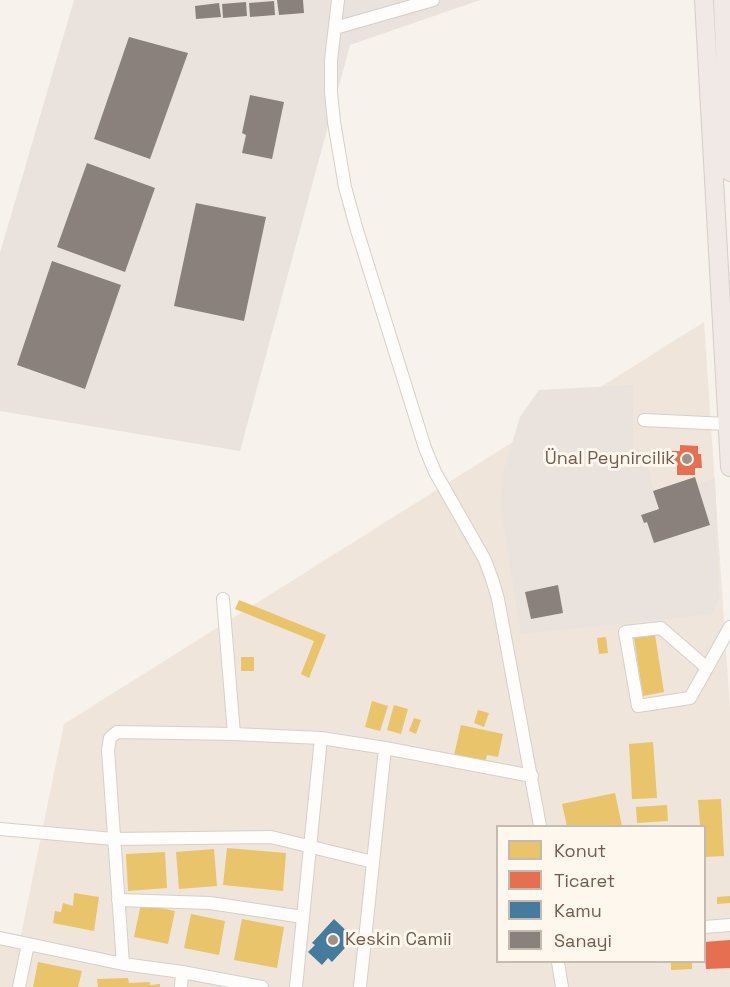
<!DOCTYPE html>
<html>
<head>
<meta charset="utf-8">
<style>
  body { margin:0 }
  #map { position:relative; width:730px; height:987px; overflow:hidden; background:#f7f2ec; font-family:"Space Grotesk",sans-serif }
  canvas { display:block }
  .legend { position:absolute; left:496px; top:825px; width:210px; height:138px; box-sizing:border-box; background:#fef7ee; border:2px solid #c6b9ae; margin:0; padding:8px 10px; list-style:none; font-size:18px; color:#735b4d }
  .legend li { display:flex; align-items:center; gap:12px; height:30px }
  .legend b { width:30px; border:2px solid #c6b9ae }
</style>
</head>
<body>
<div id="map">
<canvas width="730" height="987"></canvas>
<ul class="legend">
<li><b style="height:16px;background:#e9c46a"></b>Konut</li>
<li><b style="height:16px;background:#e76f51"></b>Ticaret</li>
<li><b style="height:16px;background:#457b9d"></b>Kamu</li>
<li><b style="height:16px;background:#8a817c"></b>Sanayi</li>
</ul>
</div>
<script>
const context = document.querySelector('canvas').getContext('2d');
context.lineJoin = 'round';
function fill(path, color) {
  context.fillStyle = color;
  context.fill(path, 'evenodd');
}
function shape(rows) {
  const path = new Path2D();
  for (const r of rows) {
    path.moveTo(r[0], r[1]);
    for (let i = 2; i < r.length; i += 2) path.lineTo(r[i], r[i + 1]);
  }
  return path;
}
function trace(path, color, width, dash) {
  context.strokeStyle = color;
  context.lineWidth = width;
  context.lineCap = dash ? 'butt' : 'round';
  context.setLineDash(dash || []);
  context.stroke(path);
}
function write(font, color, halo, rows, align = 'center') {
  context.font = font + ' "Space Grotesk",sans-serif';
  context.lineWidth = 6;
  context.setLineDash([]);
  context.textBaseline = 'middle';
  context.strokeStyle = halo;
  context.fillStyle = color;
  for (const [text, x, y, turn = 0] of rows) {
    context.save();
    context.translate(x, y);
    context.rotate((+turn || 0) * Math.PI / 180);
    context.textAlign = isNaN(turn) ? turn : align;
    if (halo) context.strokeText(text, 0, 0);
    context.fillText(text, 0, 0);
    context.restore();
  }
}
const residential = shape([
  [704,322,730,710,730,987,0,987,0,931,21,935,64,724],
  [498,826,704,826,704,962,498,962]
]);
const industrial = shape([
  [74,0,480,0,350,45,240,451,0,411,0,253],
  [633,385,633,465,648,468,656,500,715,478,719,599,712,614,521,634,501,506,503,473,520,417,539,390]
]);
const homes = shape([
  [239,600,326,635,309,678,301,674,314,641,235,609],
  [655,635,664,692,643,696,634,638],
  [606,637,608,653,599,654,597,638],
  [241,657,254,657,254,671,241,671],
  [372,701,388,706,380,731,365,727],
  [394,705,408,709,401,734,387,730],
  [478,710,489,713,484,727,474,723],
  [414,718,421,720,416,734,409,731],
  [461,725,503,734,498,757,487,755,485,762,454,755],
  [653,742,657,798,632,799,629,744],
  [615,793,622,826,567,826,562,804],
  [721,799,724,856,704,857,704,826,700,826,698,800],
  [667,805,668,821,637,823,636,807],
  [227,848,286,853,283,891,223,885],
  [214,849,217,886,179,889,176,852],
  [165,852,167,888,128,891,126,854],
  [74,893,99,897,94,931,53,923,55,911,61,912,63,903,73,906],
  [730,896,730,903,717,904,717,897],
  [141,904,175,911,168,944,134,937],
  [191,914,225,921,219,955,184,948],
  [242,919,284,927,277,968,234,960],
  [38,962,82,971,78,987,33,987],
  [671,962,692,962,692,969,671,970],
  [128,978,129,983,150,982,150,985,160,984,160,987,98,987,97,979]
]);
const shops = shape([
  [680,445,698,446,698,454,701,454,702,468,695,468,695,475,677,475,677,464,673,465,672,451,680,451],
  [730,940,730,968,706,969,704,942]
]);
const public = shape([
  [334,919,354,938,332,962,328,958,322,965,308,952,315,945,312,943]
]);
const industry = shape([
  [277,0,303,0,304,13,279,15],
  [274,1,275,15,250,17,249,3],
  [246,2,247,16,223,18,222,4],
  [219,3,221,17,196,19,195,6],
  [129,37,188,53,150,159,94,139],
  [250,95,284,102,272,159,242,153,246,135,242,133],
  [87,163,155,188,125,272,57,247],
  [196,203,266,217,244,321,174,306],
  [52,261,121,285,85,389,17,365],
  [695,477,710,525,654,543,647,522,644,523,641,515,659,509,653,491],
  [558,585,563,613,531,619,525,592]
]);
const minor = shape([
  [338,0,331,60,331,92,334,122,345,187,356,227,425,448,435,472,485,560,492,579,498,599,540,826],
  [335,28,433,0],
  [644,420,727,424],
  [223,599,234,734],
  [707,668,661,628,625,632,638,706,690,698,707,668,730,627],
  [0,829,114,839,271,837,373,862],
  [118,900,210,903,303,917],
  [704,927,730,925],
  [0,938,123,964,182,972,262,987],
  [558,962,562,987],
  [123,964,108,750,110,738,117,732,234,734,321,738,385,748,532,776],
  [19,987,28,944],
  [181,987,182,972],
  [296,987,321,738],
  [360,987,385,748]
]);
const highway = shape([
  [704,0,730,467],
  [723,0,730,172]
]);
const markers = [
  [687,459,6,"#a19085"],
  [333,940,6,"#a19085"]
];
const poiNames = [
  ["Ünal Peynircilik",675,459],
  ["Keskin Camii",345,940,"left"]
];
fill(residential, '#efe5da');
fill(industrial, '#e9e2dd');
fill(homes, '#e9c46a');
fill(shops, '#e76f51');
fill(public, '#457b9d');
fill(industry, '#8a817c');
trace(minor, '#d6cfca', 14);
trace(highway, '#d5cdc7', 20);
trace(minor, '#fefdfc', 12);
trace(highway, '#f0e9e5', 18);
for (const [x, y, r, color] of markers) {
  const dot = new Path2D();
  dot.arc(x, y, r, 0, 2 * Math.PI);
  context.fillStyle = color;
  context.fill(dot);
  trace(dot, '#fef7ee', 2);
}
write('18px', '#735b4d', '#fef7ee', poiNames, 'right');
</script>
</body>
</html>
